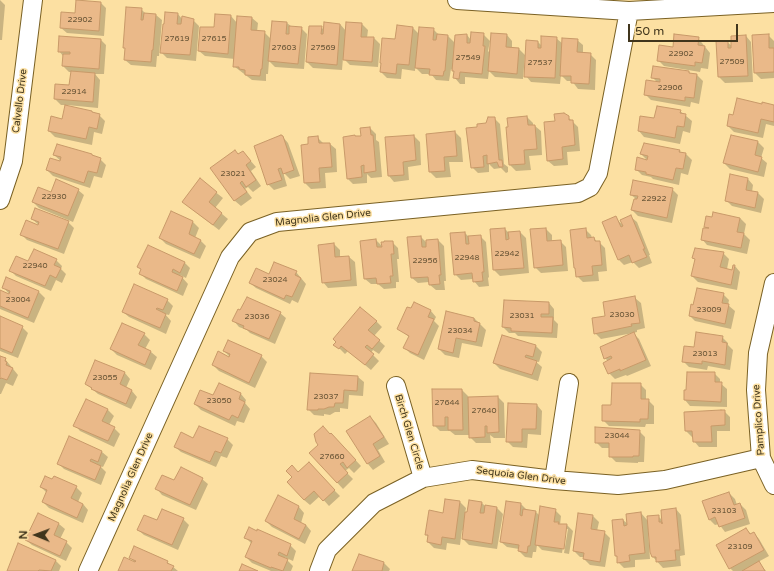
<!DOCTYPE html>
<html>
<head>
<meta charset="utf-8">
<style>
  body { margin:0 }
  #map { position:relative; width:774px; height:571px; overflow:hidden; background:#fce0a2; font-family:"Varela Round",sans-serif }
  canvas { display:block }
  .north { position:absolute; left:16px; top:515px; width:40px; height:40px; -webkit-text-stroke:3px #fce0a2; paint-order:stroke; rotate:271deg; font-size:11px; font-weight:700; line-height:16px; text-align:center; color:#40351c }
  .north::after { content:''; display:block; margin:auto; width:14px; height:18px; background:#40351c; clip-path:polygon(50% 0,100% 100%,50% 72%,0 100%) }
  .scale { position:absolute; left:628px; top:24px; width:110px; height:18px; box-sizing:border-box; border:2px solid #40351c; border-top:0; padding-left:5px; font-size:12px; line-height:14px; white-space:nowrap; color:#40351c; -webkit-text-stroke:3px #fce0a2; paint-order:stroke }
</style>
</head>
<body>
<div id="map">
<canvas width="774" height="571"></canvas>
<div class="north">N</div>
<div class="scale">50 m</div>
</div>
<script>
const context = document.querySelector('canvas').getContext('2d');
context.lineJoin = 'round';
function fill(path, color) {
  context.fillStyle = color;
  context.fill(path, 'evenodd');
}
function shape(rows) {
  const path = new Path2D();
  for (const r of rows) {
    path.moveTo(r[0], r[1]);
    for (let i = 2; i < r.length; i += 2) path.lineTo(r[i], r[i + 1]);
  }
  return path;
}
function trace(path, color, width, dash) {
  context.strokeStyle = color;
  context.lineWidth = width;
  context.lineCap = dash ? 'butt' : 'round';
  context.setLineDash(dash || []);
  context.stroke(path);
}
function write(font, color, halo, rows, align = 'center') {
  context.font = font + ' "Varela Round",sans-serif';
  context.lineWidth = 3;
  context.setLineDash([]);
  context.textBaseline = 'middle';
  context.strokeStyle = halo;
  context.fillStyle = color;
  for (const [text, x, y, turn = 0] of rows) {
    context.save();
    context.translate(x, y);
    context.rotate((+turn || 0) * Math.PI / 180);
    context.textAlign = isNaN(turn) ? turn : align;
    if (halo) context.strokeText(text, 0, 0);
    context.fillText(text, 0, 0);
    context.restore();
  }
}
const shadow = shape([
  [0,0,5,5,2,40,0,40],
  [101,3,106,8,104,36,67,33,61,28,76,14],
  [141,9,146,14,156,15,162,20,159,56,157,56,156,67,131,65,125,60,126,49,124,47],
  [178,14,182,19,193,20,199,26,196,61,167,58,161,52],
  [231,16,237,23,252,18,258,23,257,32,264,32,271,39,287,23,292,27,301,28,307,34,304,69,275,67,269,61,268,74,266,74,266,81,252,80,235,67,235,59,205,56,199,51,215,28],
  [340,24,346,31,362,24,368,30,367,38,374,38,380,44,378,67,350,65,343,58,342,70,313,68,307,62,321,27,324,30],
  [413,28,419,34,433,29,439,35,448,36,455,43,467,35,471,40,483,34,490,41,488,51,490,53,507,35,512,41,512,48,519,49,525,55,523,79,495,77,489,71,488,79,465,77,465,84,460,84,455,78,455,73,451,69,449,81,436,80,431,74,422,74,415,67,415,71,402,69,401,79,387,78,381,72,396,40],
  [768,35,774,41,774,78,761,79,755,73],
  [746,36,751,42,753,82,725,83,719,77,717,42,727,42,732,46],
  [556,38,563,44,577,40,583,45,583,53,590,54,596,60,595,90,578,89,572,81,567,81,561,75,560,84,531,82,526,76,538,42,542,46],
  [698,38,710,53,708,69,701,68,700,72,664,66,658,60,674,49],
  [101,40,106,45,104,74,95,74,100,80,98,108,67,105,67,107,99,115,105,121,102,134,94,132,92,145,55,137,49,131,63,120,66,105,61,105,55,99,70,86,71,72,69,72,63,66,63,56,59,51],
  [689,72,691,74,697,75,703,81,699,104,691,102,690,107,651,100,645,94,658,83,652,77],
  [738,100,774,106,774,126,766,124,763,138,734,132,728,126,734,116],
  [680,111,692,121,690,133,683,131,680,144,644,137,639,131,655,120],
  [527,117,533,123,533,126,535,126,541,131,542,155,529,156,531,170,516,171,510,165],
  [568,117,578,127,580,151,567,152,568,165,554,166,548,161,556,122],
  [494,118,500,124,504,164,508,167,508,172,506,173,501,168,494,169,489,164,489,172,478,173,472,167,478,128],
  [370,128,376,134,376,140,379,142,382,177,371,178,367,174,367,183,353,184,347,178,362,137],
  [455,132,461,138,463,162,449,162,451,177,436,178,430,172,427,135],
  [282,136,288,143,300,176,290,179,283,172,287,186,274,190,268,184],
  [414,136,420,142,421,165,408,167,409,180,394,182,389,176],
  [732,136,758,142,764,148,761,158,767,163,764,177,730,169,724,163],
  [318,138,324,144,330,144,336,149,337,172,325,173,326,188,311,189,305,183,310,145],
  [679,151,686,154,692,160,688,175,681,173,679,185,653,179,651,177,642,175,636,169,648,161,641,154],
  [243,152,256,167,251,171,261,186,253,192,248,187,245,189,252,198,241,206,235,201,212,168],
  [54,155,94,157,100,159,106,165,102,178,94,176,90,188,53,176,47,170,62,162],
  [748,179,753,185,752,192,758,193,764,199,761,213,732,206,726,200],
  [200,180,223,198,215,208,228,219,219,230,189,207],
  [672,189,678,195,672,223,638,216,632,210,635,198,631,195],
  [78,190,84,195,73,222,39,208,33,202,51,194],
  [171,213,193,222,199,228,195,238,200,240,206,246,200,259,166,244,160,238],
  [631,217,637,222,650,255,649,255,652,263,639,268,633,262,624,265,619,260,615,218,624,226],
  [740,218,746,224,744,234,750,240,747,254,707,245,702,239,707,229,705,227],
  [32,219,68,222,74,228,64,254,27,240,21,234,40,226],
  [505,229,509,233,520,232,526,238,529,273,500,276,494,270,491,230],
  [546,229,552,235,552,242,560,241,566,247,568,271,541,273,535,267],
  [585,229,591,235,592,238,594,238,597,242,599,242,605,248,607,271,598,272,599,281,583,282,577,276,576,269,575,268],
  [465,233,469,237,480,236,486,242,489,277,488,278,489,286,479,287,474,281,473,279,461,280,455,274],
  [421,237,427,243,438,240,444,246,446,281,444,281,445,290,436,290,430,285,429,282,418,283,412,278],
  [376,240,383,247,392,242,398,248,399,259,397,259,399,282,396,282,396,288,384,289,378,284,371,284,365,279],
  [334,244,340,250,340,257,349,257,355,262,357,286,328,288,323,282],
  [723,253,729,259,727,269,733,271,735,266,740,272,737,290,698,282,692,276,696,260,694,258],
  [56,260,62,266,61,269,66,274,62,283,56,280,51,291,16,276,11,271,29,263],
  [184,262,190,268,186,278,180,275,188,284,183,296,146,279,140,273,142,270,139,267],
  [296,272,306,284,298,303,292,300,290,304,256,288,250,283,269,275],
  [7,279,39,292,45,298,34,323,0,309,0,291,11,296,3,287],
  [723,294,729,300,728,305,735,311,731,329,695,321,690,316],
  [635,298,641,303,645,328,637,330,637,332,633,333,639,339,651,366,627,376,626,375,615,379,609,373,608,361,605,358,633,333,601,339,595,333,606,317],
  [167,300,173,306,169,315,165,314,171,321,166,334,129,317,123,312],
  [414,303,431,311,436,317,434,321,439,326,424,360,410,353,405,348,409,337,398,328],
  [549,303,554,309,554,320,558,324,557,338,518,336,515,333,509,333,503,327],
  [280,313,286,318,275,344,250,333,247,330,239,327,234,321],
  [0,317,22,327,28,333,18,358,0,351],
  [474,318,486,330,482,347,462,343,459,358,445,355,439,349],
  [376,321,382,327,374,336,385,346,379,354,373,350,371,353,379,361,371,370,348,351,345,354,335,344],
  [123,324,144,334,150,340,145,349,151,352,157,357,151,370,117,355,111,349],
  [502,336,536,346,542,352,539,362,535,361,542,367,538,381,500,369,494,363],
  [722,337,728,343,728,345,733,350,730,370,708,366,707,370,689,367,683,361,695,348],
  [224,351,261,356,267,362,255,388,219,371,213,365,232,359],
  [0,359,5,359,18,375,13,386,6,383,1,394,0,394],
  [96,361,125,373,130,379,126,388,132,391,137,397,131,409,98,394,86,384],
  [714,373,720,379,720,383,727,389,727,407,690,406,685,400],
  [358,377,364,382,363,396,349,395,348,409,340,408,340,412,335,412,330,415,324,414,324,416,314,415,308,409],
  [640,384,646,390,646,400,648,400,654,406,654,424,646,424,645,427,609,426,603,420,612,406],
  [462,390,468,396,468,398,498,397,504,403,505,438,494,438,490,435,491,443,476,443,470,437,470,435,455,435,450,431,440,431,434,425],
  [241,394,246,400,245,403,250,409,244,423,237,421,235,426,201,410,195,404,214,396],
  [86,400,108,410,114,416,109,425,114,428,120,434,114,447,80,431,75,425],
  [537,405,542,411,541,435,528,434,527,448,513,447,507,441],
  [724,411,730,417,730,431,717,431,717,447,699,447,694,441,693,437,692,437,686,431],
  [370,417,376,423,389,444,378,450,385,462,373,470,368,464,347,432],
  [639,431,645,437,644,462,638,462,638,463,616,462,610,456,610,448,602,448,596,442],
  [70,437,102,452,108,457,103,467,100,466,106,472,101,485,64,469,58,463],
  [227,439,233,445,227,458,221,456,216,467,181,452,175,447],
  [337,440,361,466,354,473,349,468,345,471,353,479,343,489,310,453],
  [308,464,340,496,329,506,320,496,310,505,304,500,299,473],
  [202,479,208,484,196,510,162,495,157,489,174,481],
  [41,487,76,487,82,493,78,502,83,504,88,510,83,523,49,508,43,502,47,493],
  [729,493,735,499,737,505,740,504,746,510,750,524,725,532,719,524,715,525,709,519],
  [278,497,299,507,304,513,301,523,306,525,311,531,305,544,272,527,266,521],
  [446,500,460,502,466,508,465,513,468,514,482,503,485,506,497,508,503,514,497,549,469,545,463,539,464,531,462,530,460,545,447,543,446,550,434,548,428,542,429,537,426,535,443,514],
  [507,502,521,504,527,510,535,511,540,516,555,510,561,516,560,525,567,525,573,531,569,554,564,553,568,529,566,529,562,553,542,550,537,545,536,552,533,552,532,558,525,557,519,551,519,549,507,547,501,542],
  [676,509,681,515,685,555,680,556,681,566,663,568,653,557,649,530,648,530,650,559,635,560,635,567,624,568,618,562,618,558,616,556,613,521,623,520,628,524,641,513,648,521,658,516,663,521],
  [162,510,183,519,189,525,178,550,144,535,138,530,157,522],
  [593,516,599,522,597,531,604,532,610,538,605,567,590,565,584,559,585,557,580,557,574,551],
  [59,524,65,529,60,539,66,542,72,548,66,561,32,545,26,540],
  [746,529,751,534,754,533,759,539,769,556,758,562,766,571,733,571,730,568],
  [246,538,290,545,296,551,293,561,284,557,293,566,291,571,271,571,252,563,246,557,252,544],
  [360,555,384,563,390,569,389,571,353,571],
  [130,557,167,562,178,571,119,571,136,564],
  [56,561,61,566,59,571,8,571]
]);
const building = shape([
  [76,0,101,2,99,31,60,28,61,12,75,13,76,0],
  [126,7,142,8,141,20,143,20,144,13,156,14,153,50,152,50,151,62,124,60,125,48,123,48,126,7],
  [165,12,178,13,177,24,181,24,182,16,194,19,190,55,160,53,163,24,164,24,165,12],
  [215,14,231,15,228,54,198,51,200,27,214,27,215,14],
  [237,16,252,17,251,30,265,31,262,69,261,69,260,76,245,75,245,70,239,69,239,67,233,67,237,16],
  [272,21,287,22,286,34,289,34,289,26,302,27,298,64,268,61,272,21],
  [324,22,340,24,337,65,306,62,309,26,322,26,321,34,323,34,324,22],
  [346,22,362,23,361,37,374,37,372,62,343,60,346,22],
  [397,25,413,27,409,65,397,64,396,74,380,72,381,63,380,63,382,38,395,39,397,25],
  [419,27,434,28,433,40,436,40,437,34,448,35,445,71,444,71,443,76,429,75,430,69,415,68,419,27],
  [471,32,484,33,483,46,485,46,482,74,460,72,459,79,453,78,454,71,452,71,455,35,467,34,467,43,470,43,471,32],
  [491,33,507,34,506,47,519,48,517,74,488,71,491,33],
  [674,34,699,37,698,45,705,46,702,63,695,62,695,66,657,61,659,45,673,47,674,34],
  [769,34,769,48,774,48,774,72,754,73,752,35,769,34],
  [746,35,748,76,718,77,716,41,728,41,728,48,731,48,731,36,746,35],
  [59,36,101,39,99,69,62,66,63,54,70,54,70,52,58,52,59,36],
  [541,36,557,37,555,78,524,77,526,40,538,41,538,48,541,48,541,36],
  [562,38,578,39,577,52,591,53,589,84,571,83,571,76,560,76,562,38],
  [653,66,689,71,689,73,697,74,694,98,685,97,685,101,644,95,646,80,660,82,660,79,651,78,653,66],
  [71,71,95,73,93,102,54,99,55,84,69,85,71,71],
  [737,98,762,104,762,102,774,105,774,122,761,119,758,133,727,126,729,114,733,115,737,98],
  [65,105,92,111,92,112,100,114,97,129,89,127,86,139,48,131,51,116,62,119,65,105],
  [657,106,681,110,680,113,686,114,684,127,677,126,675,138,638,131,640,116,654,118,657,106],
  [564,113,569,116,569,120,573,120,575,145,562,147,563,159,547,161,544,122,555,121,554,114,564,113],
  [527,116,528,125,535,125,537,149,524,150,525,164,509,165,506,127,508,127,507,118,527,116],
  [488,117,495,117,499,160,502,160,503,167,499,167,497,162,487,164,487,155,483,156,484,167,471,168,466,128,477,127,477,124,486,123,488,117],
  [370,127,371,135,373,135,376,171,364,173,364,165,361,166,362,177,347,179,343,137,355,135,355,136,361,136,360,128,370,127],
  [455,131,457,156,444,157,445,171,429,172,426,134,455,131],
  [281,135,283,136,294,170,283,174,281,168,278,169,282,180,267,185,254,146,281,135],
  [414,135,416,160,403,162,404,175,388,176,385,137,414,135],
  [731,135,758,141,755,155,762,157,758,172,723,163,731,135],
  [318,136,319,143,330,143,332,167,319,168,320,182,304,183,301,145,308,144,308,137,318,136],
  [644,143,680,150,679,152,686,153,683,169,676,168,673,180,646,174,646,172,635,170,637,157,647,160,648,156,640,154,644,143],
  [57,144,92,154,92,155,101,158,97,173,88,171,84,183,46,170,50,158,60,161,61,157,53,155,57,144],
  [235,150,238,154,243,151,251,161,246,165,256,180,246,187,242,181,240,183,247,192,234,201,210,168,235,150],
  [730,174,748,178,746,190,758,192,755,208,725,201,730,174],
  [200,178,217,192,209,202,222,213,213,225,182,202,200,178],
  [56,179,79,189,68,216,32,202,38,187,51,192,56,179],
  [633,180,673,188,667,218,631,210,634,199,637,199,638,196,630,195,633,180],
  [35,208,69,221,58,249,20,235,26,220,38,225,39,222,31,219,35,208],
  [171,211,193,221,189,234,201,240,194,254,159,238,171,211],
  [713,212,740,218,737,232,744,233,741,248,701,240,703,228,709,228,704,227,706,216,712,217,713,212],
  [631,215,645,249,643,249,647,257,632,263,629,255,618,260,602,222,616,216,621,227,623,226,620,220,631,215],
  [505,228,506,240,509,239,508,232,520,231,524,268,493,270,490,229,505,228],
  [546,228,547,241,561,240,563,265,534,268,530,229,546,228],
  [586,228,587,238,594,237,595,241,600,241,602,265,592,266,593,275,576,277,575,268,574,268,570,230,586,228],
  [465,232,466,244,469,244,468,236,481,235,484,272,482,272,483,281,473,282,472,273,454,275,450,233,465,232],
  [421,236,422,247,426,247,426,240,438,239,441,275,439,275,440,284,429,285,428,277,411,278,407,237,421,236],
  [376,239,377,247,382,247,381,242,384,242,384,241,393,241,394,254,391,254,393,276,390,276,391,283,377,284,376,278,364,279,360,241,376,239],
  [334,243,335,257,349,256,351,280,322,283,318,245,334,243],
  [148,245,185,262,180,273,173,269,172,272,183,277,177,291,139,274,141,269,137,267,148,245],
  [695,248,724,252,720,267,732,270,733,265,735,265,731,285,691,276,695,259,692,258,695,248],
  [34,249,57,259,54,265,61,268,56,278,50,275,45,286,9,271,16,256,28,261,34,249],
  [274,262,297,271,295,275,301,278,292,297,286,295,284,299,249,283,256,268,269,274,274,262],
  [6,277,39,291,28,318,0,306,0,290,9,294,10,291,2,288,6,277],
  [134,284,168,299,163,310,157,308,156,309,166,314,160,328,122,312,134,284],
  [697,288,724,293,722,303,729,304,725,324,689,316,691,304,693,305,697,288],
  [635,296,640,323,631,324,632,326,594,334,592,318,605,316,603,302,635,296],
  [247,297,281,312,269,339,243,328,244,326,232,321,238,309,240,310,247,297],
  [504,300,549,302,549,314,541,314,541,317,553,317,552,333,511,331,511,328,502,327,504,300],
  [414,302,431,310,428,317,434,319,418,355,403,348,409,336,397,329,407,307,411,308,414,302],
  [360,307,377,321,368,330,380,340,372,349,367,345,365,347,374,354,365,365,341,346,339,349,333,345,336,342,333,339,360,307],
  [446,311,474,318,474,321,480,323,476,342,456,338,453,353,438,349,446,311],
  [0,316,23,326,12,353,0,348,0,316],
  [122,323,145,333,138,345,151,351,145,365,110,349,122,323],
  [634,332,646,360,620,371,620,369,608,374,603,363,612,358,611,356,604,359,600,347,634,332],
  [696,332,723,336,722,342,727,343,725,365,702,361,702,364,682,362,684,346,694,347,696,332],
  [502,335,536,345,533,357,526,355,525,357,537,361,532,375,493,363,502,335],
  [228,340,262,355,249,383,212,365,218,351,229,357,230,354,223,351,228,340],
  [0,356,6,358,5,361,7,362,6,365,13,368,7,380,1,378,0,379,0,356],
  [95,360,125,372,120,384,132,390,126,404,91,389,92,388,85,384,95,360],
  [687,372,715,372,715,382,722,382,721,402,684,400,684,390,686,390,687,372],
  [310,373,358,376,357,391,344,390,343,403,335,403,334,407,329,407,324,409,318,409,318,410,307,410,310,373],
  [219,383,241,393,239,399,245,402,238,418,232,415,229,420,194,404,200,390,213,395,219,383],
  [612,383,641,383,641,399,649,399,648,419,640,419,640,422,602,421,602,405,611,405,612,383],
  [432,389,462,389,463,430,448,430,448,417,445,417,445,426,433,426,432,389],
  [498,396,499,432,487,433,487,426,485,426,485,437,469,438,468,397,498,396],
  [86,399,108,409,102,421,115,427,108,441,73,426,86,399],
  [508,403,537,404,536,429,522,429,522,442,506,442,508,403],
  [721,410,725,410,725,425,711,426,712,442,693,442,692,431,685,431,684,412,721,410],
  [370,416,384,437,373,444,380,456,367,464,346,431,370,416],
  [199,426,228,438,221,453,215,451,210,462,174,447,181,432,193,438,199,426],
  [323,426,330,434,331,433,356,460,347,468,343,462,340,464,348,473,337,483,309,453,318,445,316,442,314,434,323,426],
  [595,427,640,430,639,456,633,456,633,457,609,457,609,443,595,443,595,427],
  [69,436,102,451,98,462,91,459,90,461,101,466,95,480,57,464,69,436],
  [309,462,335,490,323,501,314,491,304,500,287,482,292,477,286,471,292,465,298,472,309,462],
  [181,467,203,478,190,505,155,489,162,475,174,480,181,467],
  [45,476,52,479,54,476,77,486,71,498,83,504,77,518,42,502,47,490,40,487,45,476],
  [729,492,734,505,740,503,745,518,719,527,715,517,709,520,702,501,729,492],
  [278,495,299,506,294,519,306,525,299,539,265,521,278,495],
  [445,499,460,501,455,539,442,537,441,545,427,542,428,535,425,535,429,510,443,513,445,499],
  [469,500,482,502,480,513,484,513,485,505,497,507,492,544,462,539,465,512,467,512,469,500],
  [506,501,521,503,520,515,522,516,523,509,536,511,530,546,528,546,527,553,518,551,519,545,500,542,506,501],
  [540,506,556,509,554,522,559,522,558,524,567,524,564,549,535,545,540,506],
  [676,508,680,550,675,550,676,560,656,562,656,557,652,557,650,552,647,516,659,515,659,522,662,522,662,524,661,510,676,508],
  [162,509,184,518,172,545,137,530,144,515,157,520,162,509],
  [641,512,645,553,629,555,630,561,617,563,617,556,615,556,612,520,623,519,624,526,627,525,626,514,641,512],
  [38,513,59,523,54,535,67,541,60,556,25,540,38,513],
  [578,513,593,515,591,529,605,531,600,562,583,559,584,553,573,551,578,513],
  [249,527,257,531,257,529,291,544,287,556,279,552,278,555,288,559,283,571,271,567,271,568,245,557,252,541,244,538,249,527],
  [746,528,750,534,754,532,764,550,729,569,716,545,746,528],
  [18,543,56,560,51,571,39,570,38,571,7,571,18,543],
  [134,546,168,561,167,563,174,566,171,571,118,571,124,557,135,562,136,561,129,558,134,546],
  [359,554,384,562,382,571,352,571,359,554],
  [759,561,765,571,742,571,759,561],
  [242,564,258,571,239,571,242,564]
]);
const minor = shape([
  [457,0,629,11,774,3],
  [0,200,13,161,33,0],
  [774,283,758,353,756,390,761,458,774,485],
  [396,386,423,478],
  [554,480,569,383],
  [88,571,230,257,250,232,277,222,578,193,590,187,598,173,629,11],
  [319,571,327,550,374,503,423,478,472,470,554,480,618,485,665,480,761,458]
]);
const numberNames = [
  ["22902",80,20],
  ["27619",177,39],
  ["27615",214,39],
  ["27603",284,48],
  ["27569",323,48],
  ["22902",681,54],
  ["27549",468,58],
  ["27509",732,62],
  ["27537",540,63],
  ["22906",670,88],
  ["22914",74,92],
  ["23021",233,174],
  ["22930",54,197],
  ["22922",654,199],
  ["22942",507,254],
  ["22948",467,258],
  ["22956",425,261],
  ["22940",35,266],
  ["23024",275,280],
  ["23004",18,300],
  ["23009",709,310],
  ["23030",622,315],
  ["23031",522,316],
  ["23036",257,317],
  ["23034",460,331],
  ["23013",705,354],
  ["23055",105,378],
  ["23037",326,397],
  ["23050",219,401],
  ["27644",447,403],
  ["27640",484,411],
  ["23044",617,436],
  ["27660",332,457],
  ["23103",724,511],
  ["23109",740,547]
];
const streetNames = [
  ["Calvello Drive",20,101,-83],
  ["Magnolia Glen Drive",323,218,-6],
  ["Pamplico Drive",759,420,-94],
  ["Birch Glen Circle",409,432,73],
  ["Sequoia Glen Drive",521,476,7],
  ["Magnolia Glen Drive",131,477,-66]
];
fill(shadow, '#0003');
fill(building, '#eab989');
trace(building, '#c89969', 1);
trace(minor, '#7a6124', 20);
trace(minor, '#fff', 18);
write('8px', '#6a5637', null, numberNames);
write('10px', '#40351c', '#fce0a2', streetNames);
</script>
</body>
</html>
